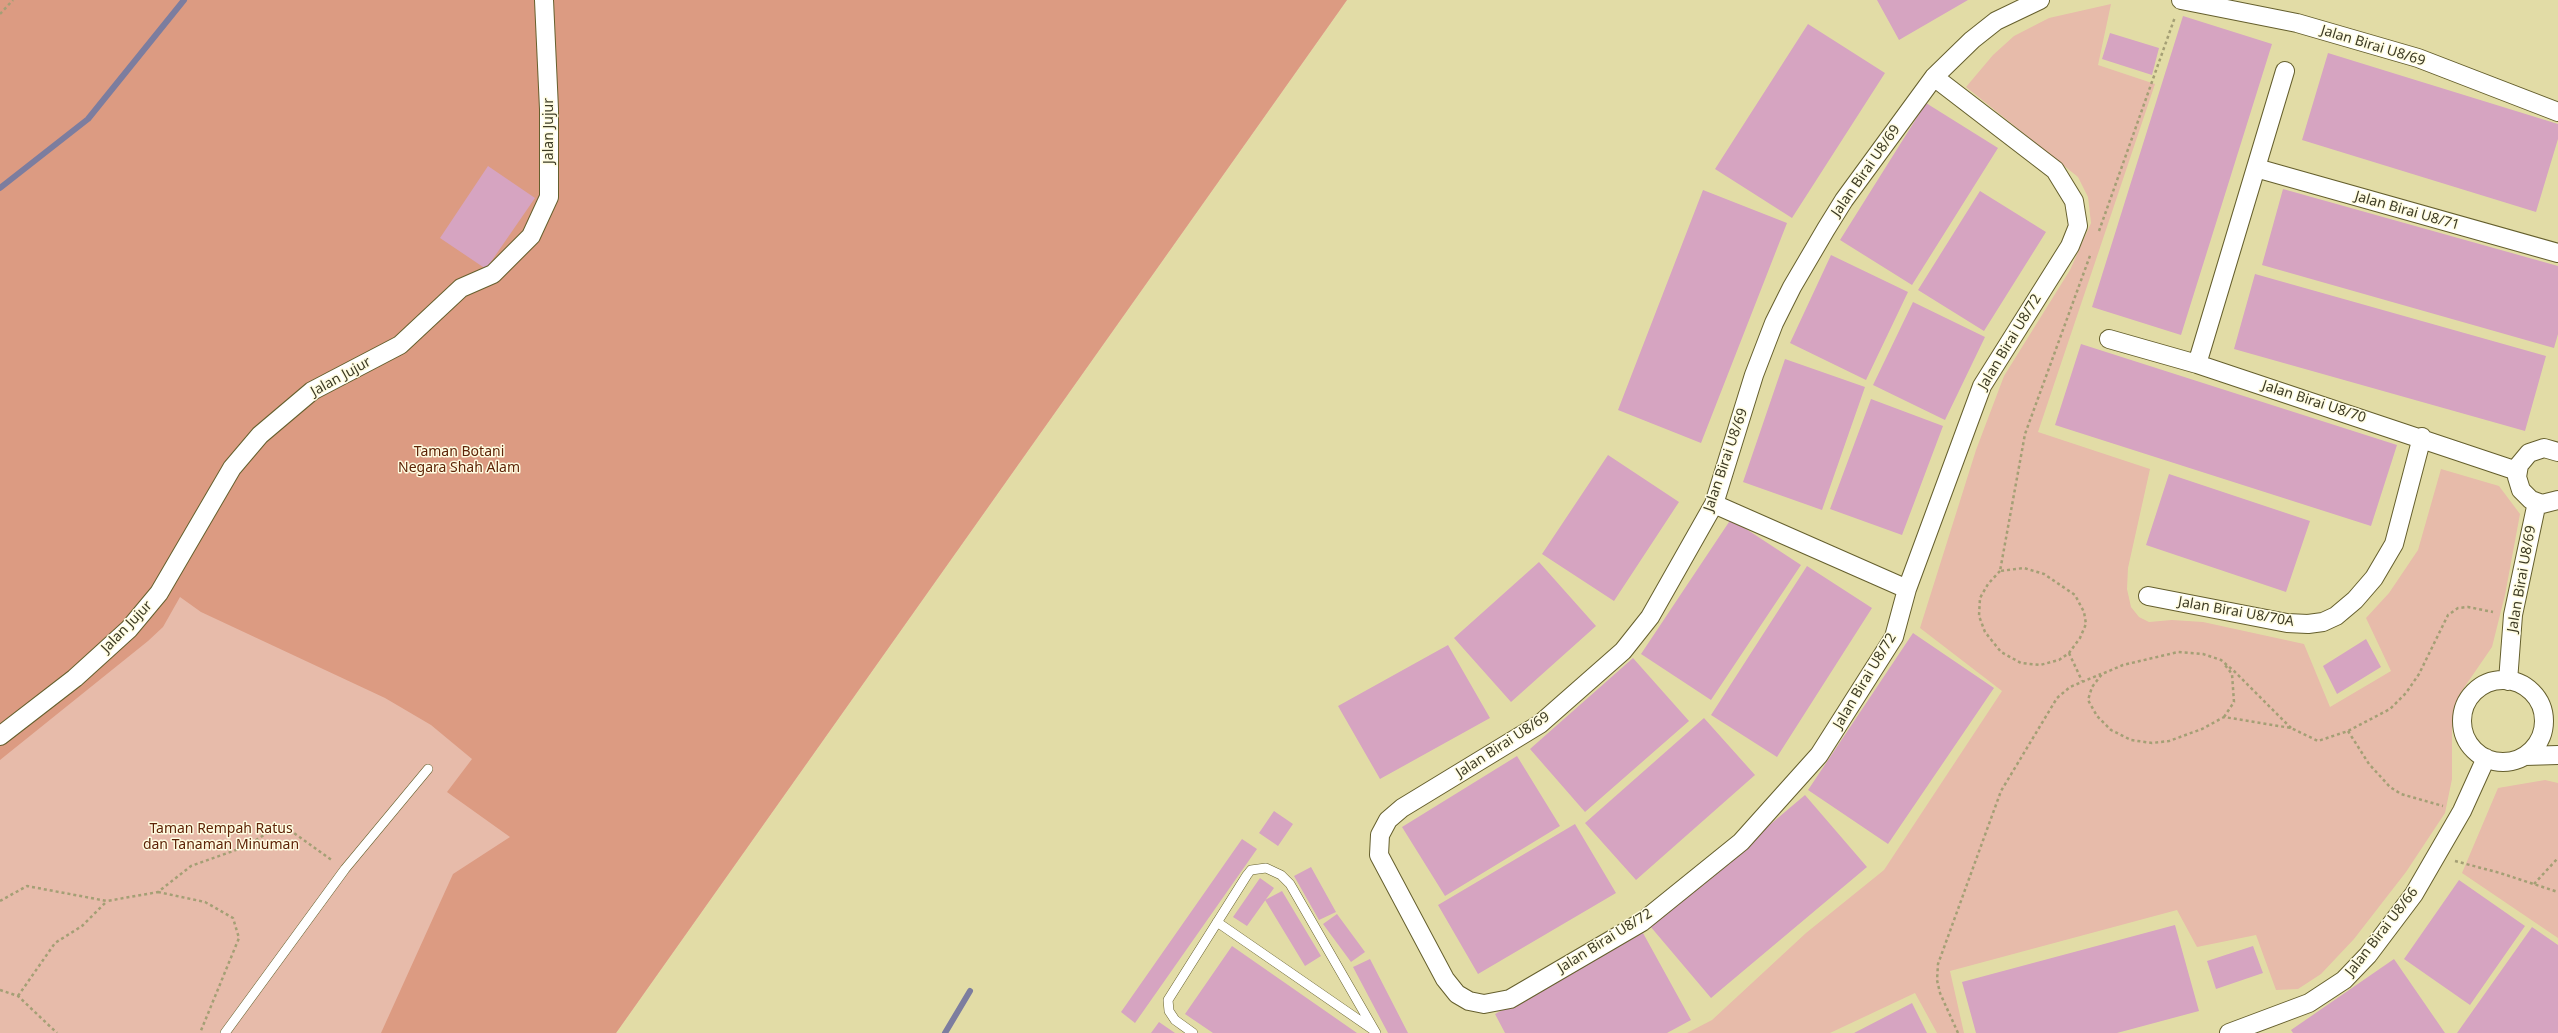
<!DOCTYPE html>
<html>
<head>
<meta charset="utf-8">
<style>
  body { margin:0 }
  canvas { display:block; background:#e2dca6 }
</style>
</head>
<body>
<canvas width="2558" height="1033"></canvas>
<script>
const context = document.querySelector('canvas').getContext('2d');
context.lineJoin = 'round';
function fill(path, color) {
  context.fillStyle = color;
  context.fill(path, 'evenodd');
}
function shape(rows) {
  const path = new Path2D();
  for (const r of rows) {
    if (r.length === 3) {
      path.moveTo(r[0] + r[2], r[1]);
      path.arc(r[0], r[1], r[2], 0, 2 * Math.PI);
      continue;
    }
    path.moveTo(r[0], r[1]);
    for (let i = 2; i < r.length; i += 2) path.lineTo(r[i], r[i + 1]);
  }
  return path;
}
function trace(path, color, width, dash) {
  context.strokeStyle = color;
  context.lineWidth = width;
  context.lineCap = dash ? 'butt' : 'round';
  context.setLineDash(dash || []);
  context.stroke(path);
}
function write(font, color, halo, rows, align = 'center') {
  context.font = font + ' "Noto Sans",sans-serif';
  context.lineWidth = 3;
  context.setLineDash([]);
  context.textBaseline = 'middle';
  context.strokeStyle = halo;
  context.fillStyle = color;
  for (const [text, x, y, turn = 0] of rows) {
    context.save();
    context.translate(x, y);
    context.rotate((+turn || 0) * Math.PI / 180);
    context.textAlign = isNaN(turn) ? turn : align;
    if (halo) context.strokeText(text, 0, 0);
    context.fillText(text, 0, 0);
    context.restore();
  }
}
const green = shape([
  [0,0,1347,0,616,1033,0,1033],
  [2111,4,2098,65,2155,84,2038,432,2150,469,2128,568,2127,589,2131,607,2139,617,2149,622,2172,620,2203,622,2304,644,2330,707,2391,671,2366,618,2389,593,2418,550,2441,469,2499,486,2520,514,2505,595,2492,647,2459,695,2452,728,2452,779,2445,813,2406,872,2354,939,2321,974,2298,989,2276,990,2256,935,2197,947,2177,910,1950,971,1964,1033,1937,1033,1915,993,1830,1033,1687,1033,1712,1020,1806,933,1884,870,2002,691,1920,628,1976,450,2004,376,2070,270,2091,223,2088,197,2078,177,1966,87,1993,55,2014,36,2049,18],
  [2545,780,2558,783,2558,938,2462,873,2498,788]
]);
const forest = shape([
  [0,0,1347,0,616,1033,381,1033,453,874,510,837,447,792,472,759,431,725,385,698,201,612,180,597,163,627,148,641,0,760]
]);
const stream = shape([
  [0,188,88,119,184,0],
  [945,1033,970,991]
]);
const building = shape([
  [1877,0,1968,0,1899,40],
  [2183,16,2272,44,2181,335,2092,307],
  [1808,24,1885,73,1792,218,1715,169],
  [2110,33,2159,48,2152,75,2102,59],
  [2328,53,2558,124,2558,139,2536,212,2302,140],
  [1926,103,1998,148,1912,285,1840,240],
  [488,166,535,198,486,269,440,238],
  [2283,189,2558,266,2558,334,2554,348,2262,265],
  [1703,190,1787,223,1701,443,1618,410],
  [1980,191,2046,232,1984,331,1918,290],
  [1831,255,1908,292,1866,380,1790,343],
  [2255,274,2546,356,2525,431,2234,349],
  [1913,302,1985,337,1945,420,1873,385],
  [2081,344,2397,445,2371,526,2055,425],
  [1785,359,1865,387,1822,510,1743,482],
  [1871,399,1943,426,1902,535,1830,509],
  [1608,455,1679,502,1614,601,1542,554],
  [2169,474,2310,521,2286,592,2146,545],
  [1731,519,1801,565,1711,700,1641,654],
  [1539,562,1596,626,1511,702,1454,638],
  [1807,566,1872,608,1777,757,1711,715],
  [1913,633,1994,688,1888,844,1808,790],
  [2366,639,2381,667,2337,694,2323,666],
  [1448,645,1490,718,1380,779,1338,706],
  [1633,658,1689,721,1585,812,1530,749],
  [1704,718,1755,775,1636,880,1585,823],
  [1517,756,1560,826,1445,896,1402,827],
  [1805,795,1867,867,1711,998,1650,926],
  [1274,811,1293,824,1278,846,1259,833],
  [1575,824,1616,893,1478,974,1438,905],
  [1242,839,1257,849,1135,1023,1121,1012],
  [1311,867,1336,912,1319,920,1294,876],
  [1260,878,1274,888,1247,926,1233,917],
  [2459,880,2525,926,2470,1005,2404,959],
  [1282,891,1321,956,1305,966,1265,900],
  [1337,914,1365,952,1351,962,1323,924],
  [2175,925,2199,1011,2117,1033,1976,1033,1962,982],
  [2532,927,2558,945,2558,1033,2457,1033],
  [1643,933,1691,1020,1667,1033,1505,1033,1495,1014],
  [1232,946,1357,1033,1213,1033,1185,1014],
  [2253,946,2263,973,2216,989,2207,961],
  [1370,959,1408,1033,1388,1033,1353,967],
  [2394,959,2445,1033,2293,1033,2291,1030],
  [1912,1003,1927,1033,1854,1033],
  [1159,1022,1175,1033,1151,1033]
]);
const path = shape([
  [0,14,13,0],
  [2099,231,2175,17],
  [2000,571,1988,584,1980,598,1979,616,1985,632,2001,652,2021,663,2040,665,2059,660,2069,653,2080,638,2086,624,2084,612,2075,595,2044,574,2024,568,2000,571,2025,434,2091,253],
  [2069,653,2082,681],
  [2224,717,2234,702,2232,674,2225,665],
  [2291,728,2234,671,2221,660,2203,654,2178,652,2123,665,2102,674,2092,687,2088,700,2097,716,2111,730,2131,740,2152,743,2169,741,2202,729,2224,717,2291,728,2318,741,2348,731,2390,709,2406,693,2419,674,2448,615,2458,608,2468,607,2493,612],
  [2348,731,2369,764,2390,787,2401,794,2443,806],
  [2455,861,2500,873,2558,892],
  [2534,884,2558,858],
  [158,892,205,902,233,918,239,938,200,1033],
  [0,901,27,886,107,901,158,892,191,866,247,846,270,831,291,831,333,861],
  [0,990,18,996,57,1033],
  [18,996,55,943,82,926,107,901],
  [1958,1033,1940,993,1937,980,1938,964,2001,791,2057,698,2070,687,2101,674]
]);
const lane = shape([
  [1217,922,1372,1029],
  [225,1033,345,869,428,769],
  [1193,1033,1175,1020,1169,1011,1168,1000,1247,875,1251,870,1266,868,1281,875,1290,884,1376,1033]
]);
const street = shape([
  [2181,0,2297,23,2418,58,2558,112],
  [1934,77,2055,170,2074,201,2078,226,2070,246,1982,386,1907,589,1894,637,1819,755,1741,842,1642,922,1510,999,1484,1004,1469,1001,1457,994,1445,979,1379,855,1380,835,1388,820,1402,808,1540,724,1623,651,1650,617,1714,504,1754,375,1774,323,1792,287,1826,229,1844,200,1934,77,1972,40,1996,21,2040,0],
  [2256,168,2558,253],
  [2109,339,2197,364,2517,471],
  [2197,364,2285,71],
  [2558,452,2544,448,2529,453,2519,465,2517,477,2521,490,2531,500,2542,504,2558,500],
  [1714,504,1907,589],
  [2148,596,2287,623,2308,624,2323,622,2336,616,2355,600,2374,578,2394,544,2422,437],
  [2503,721,41],
  [2508,681,2513,615,2537,502],
  [0,736,75,678,129,629,159,593,232,468,260,435,312,391,400,345,461,288,493,274,531,236,549,197,549,109,544,0],
  [2525,756,2558,755],
  [2229,1033,2309,1003,2344,980,2368,955,2414,894,2462,811,2486,758]
]);
const streetNames = [
  ["Jalan Birai U8/69",2373,46,17],
  ["Jalan Jujur",549,131,-90],
  ["Jalan Birai U8/69",1866,171,-55],
  ["Jalan Birai U8/71",2407,211,16],
  ["Jalan Birai U8/72",2010,342,-59],
  ["Jalan Jujur",341,377,-29],
  ["Jalan Birai U8/70",2314,402,18],
  ["Jalan Birai U8/69",1726,460,-71],
  ["Jalan Birai U8/69",2522,579,-80],
  ["Jalan Birai U8/70A",2236,612,10],
  ["Jalan Jujur",127,627,-46],
  ["Jalan Birai U8/72",1865,681,-59],
  ["Jalan Birai U8/69",1503,745,-33],
  ["Jalan Birai U8/66",2382,932,-52],
  ["Jalan Birai U8/72",1605,941,-32]
];
const parkNames = [
  ["Taman Botani",459,452],
  ["Negara Shah Alam",459,468],
  ["Taman Rempah Ratus",221,829],
  ["dan Tanaman Minuman",221,845]
];
fill(green, '#e7bbaa');
fill(forest, '#dc9b82');
trace(stream, '#7c7d9f', 6);
fill(building, '#d6a4c1');
trace(lane, '#655f2d', 10);
trace(street, '#655f2d', 20);
trace(path, '#a49f75', 2.5, [3, 3]);
trace(lane, '#fff', 9);
trace(street, '#fff', 18);
write('14px', '#3d3b25', '#fffce1', streetNames);
write('14px', '#5d2307', '#fffce1', parkNames);
</script>
</body>
</html>
